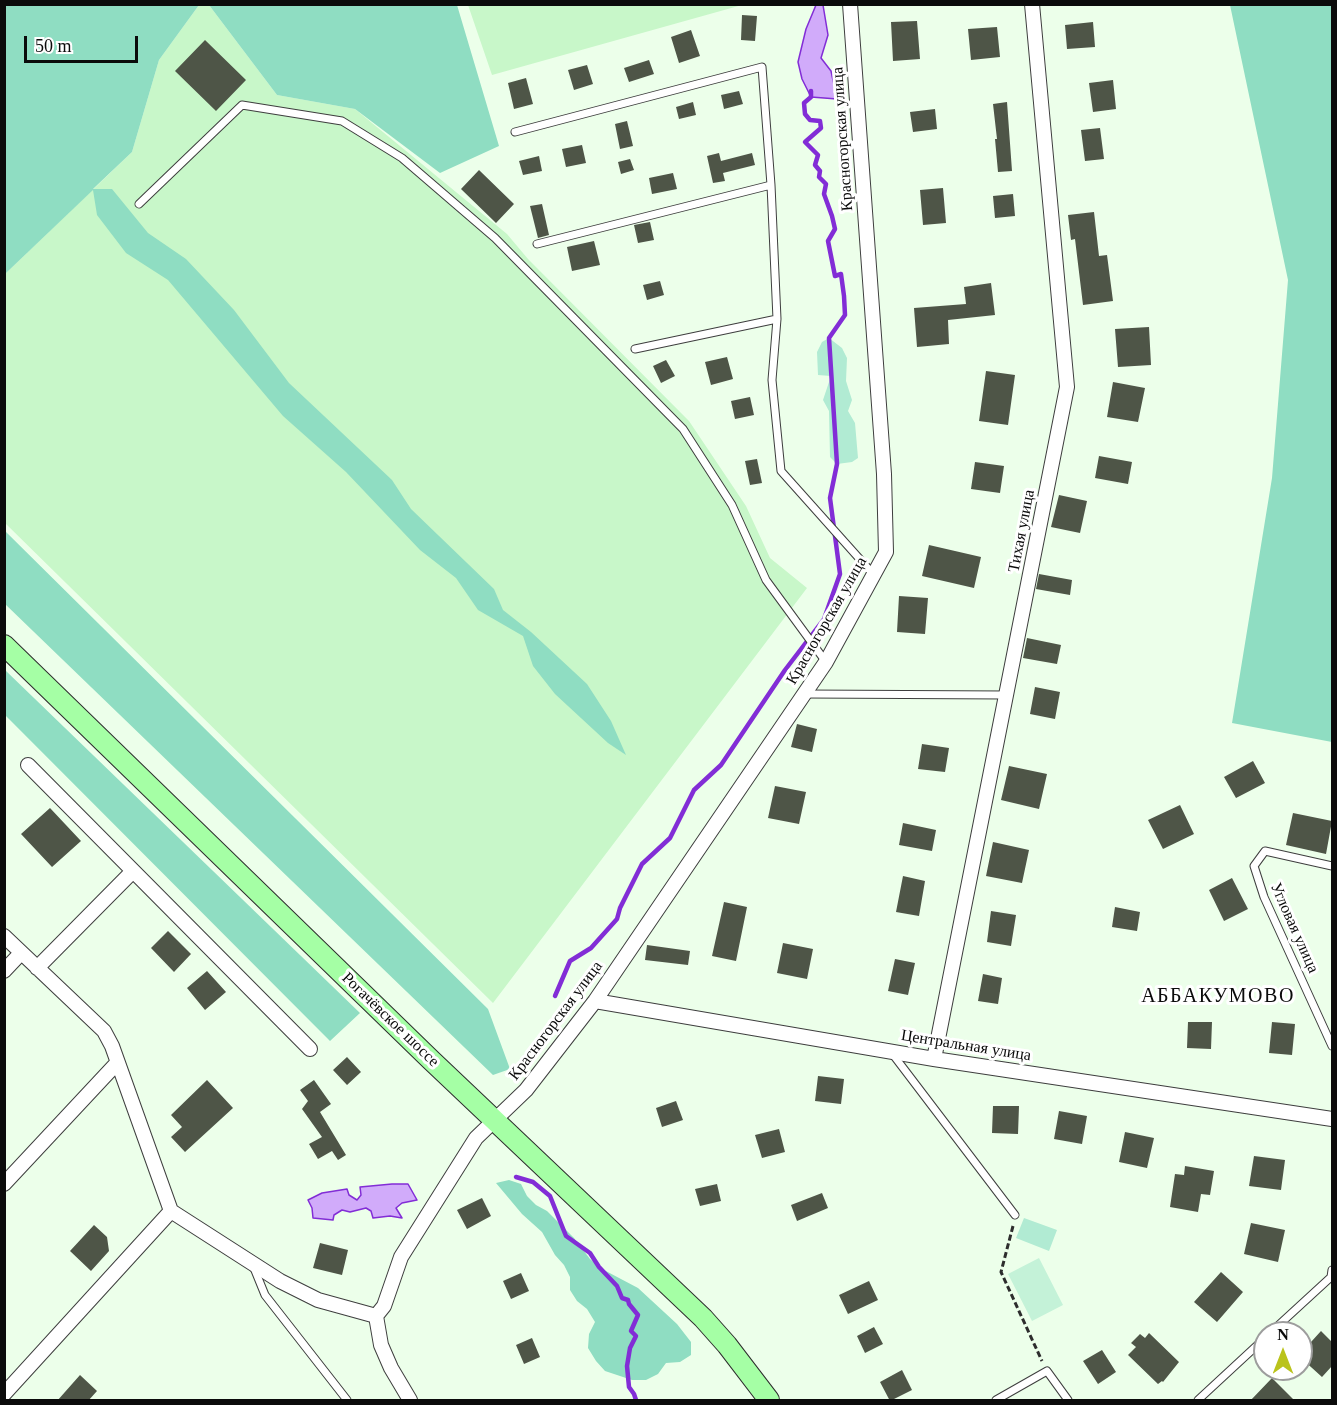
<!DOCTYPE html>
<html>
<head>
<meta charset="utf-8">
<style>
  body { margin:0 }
  #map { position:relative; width:1337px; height:1405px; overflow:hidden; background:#ecffea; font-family:"Times New Roman",serif }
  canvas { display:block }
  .frame { position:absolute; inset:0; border:6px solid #0b0b0b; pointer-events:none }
  .north { position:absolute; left:1253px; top:1321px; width:60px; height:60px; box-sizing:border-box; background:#fff; border:2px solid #9d9d9d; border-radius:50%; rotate:0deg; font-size:16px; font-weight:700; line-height:24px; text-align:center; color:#0b0b0b }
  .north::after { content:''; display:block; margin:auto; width:21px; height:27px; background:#bac31b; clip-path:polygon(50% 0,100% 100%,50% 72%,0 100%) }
  .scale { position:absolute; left:24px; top:36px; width:114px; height:27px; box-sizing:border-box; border:3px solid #0b0b0b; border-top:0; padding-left:8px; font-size:18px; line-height:21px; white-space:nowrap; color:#0b0b0b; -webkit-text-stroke:4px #fff; paint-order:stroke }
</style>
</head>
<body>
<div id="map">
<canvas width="1337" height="1405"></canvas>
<div class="frame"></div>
<div class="north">N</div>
<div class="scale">50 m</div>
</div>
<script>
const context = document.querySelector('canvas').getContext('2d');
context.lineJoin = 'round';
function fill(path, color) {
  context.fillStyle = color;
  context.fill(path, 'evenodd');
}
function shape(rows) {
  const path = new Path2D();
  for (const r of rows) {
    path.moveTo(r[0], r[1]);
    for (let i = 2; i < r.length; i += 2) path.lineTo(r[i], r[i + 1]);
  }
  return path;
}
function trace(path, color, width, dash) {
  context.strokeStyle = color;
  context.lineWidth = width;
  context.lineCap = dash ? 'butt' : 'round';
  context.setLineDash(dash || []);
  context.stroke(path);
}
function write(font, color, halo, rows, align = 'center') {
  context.font = font + ' "Times New Roman",serif';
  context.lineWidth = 6;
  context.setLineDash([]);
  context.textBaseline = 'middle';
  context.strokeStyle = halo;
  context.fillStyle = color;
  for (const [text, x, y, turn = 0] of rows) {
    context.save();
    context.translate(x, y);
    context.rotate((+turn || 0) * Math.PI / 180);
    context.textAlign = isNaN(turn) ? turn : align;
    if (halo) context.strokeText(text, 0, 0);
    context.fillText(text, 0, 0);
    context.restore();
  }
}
const farmland = shape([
  [199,5,209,5,277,95,355,109,507,234,528,259,689,421,746,506,770,558,807,588,493,1003,5,523,5,274,132,152,159,60],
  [468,5,468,4,742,5,492,75]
]);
const green = shape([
  [829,338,842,348,847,358,846,381,852,400,848,411,855,423,858,458,852,462,837,464,830,457,829,411,823,400,831,376,818,375,817,352,822,342],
  [1024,1218,1057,1230,1049,1251,1016,1238]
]);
const forest = shape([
  [5,4,199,5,159,60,132,152,93,189,112,189,148,233,186,259,234,310,289,383,392,480,411,509,494,589,503,610,531,632,587,684,611,721,626,755,608,743,555,694,533,666,523,636,478,610,456,578,420,550,346,472,283,416,168,280,126,253,97,215,93,190,5,274],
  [209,5,457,5,499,146,440,173,355,109,277,95],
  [1230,5,1332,5,1332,742,1232,723,1272,478,1288,280],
  [5,531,488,1009,510,1069,493,1075,5,604],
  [4,670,5,670,360,1013,330,1041,5,715],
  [509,1180,521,1184,527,1196,536,1205,547,1211,574,1238,590,1259,602,1269,638,1288,677,1324,691,1342,691,1355,680,1362,666,1363,658,1374,646,1380,632,1380,605,1371,596,1361,588,1348,589,1334,595,1322,587,1309,577,1301,570,1290,570,1277,564,1265,555,1255,542,1232,522,1214,496,1183]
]);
const pitch = shape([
  [1039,1258,1063,1305,1032,1321,1008,1274]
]);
const water = shape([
  [816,5,823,5,828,35,821,58,831,71,837,99,811,97,802,79,798,62,806,29,816,5],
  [392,1184,408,1184,417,1200,402,1203,396,1208,402,1218,390,1216,373,1218,371,1211,366,1208,350,1212,342,1210,334,1215,333,1220,313,1218,312,1208,308,1200,322,1193,347,1189,349,1195,357,1200,361,1195,360,1187,392,1184]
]);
const stream = shape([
  [555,996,570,961,591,948,617,919,620,908,642,864,670,838,694,790,721,765,785,670,824,619,840,574,830,498,837,464,829,338,845,315,844,296,841,274,835,276,828,241,835,229,832,216,824,194,826,184,819,177,820,171,815,165,818,155,805,142,821,128,820,121,810,120,805,114,804,103,811,97,811,91],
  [516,1177,533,1182,550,1196,566,1236,590,1253,599,1267,617,1286,622,1298,628,1300,629,1304,638,1315,631,1331,636,1336,630,1348,627,1366,629,1387,634,1394,636,1400]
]);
const building = shape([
  [742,15,757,16,755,41,741,40],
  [917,21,920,59,893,61,891,22],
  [1093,22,1095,47,1067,49,1065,25],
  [997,27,1000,57,971,60,968,29],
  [691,30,700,56,679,63,671,37],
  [205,40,246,80,216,111,175,71],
  [649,60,654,74,629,82,624,68],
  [587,65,593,84,574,90,568,70],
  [526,78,533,104,514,109,508,83],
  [1113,80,1116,109,1093,112,1089,83],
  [739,91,743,104,724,109,721,95],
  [693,102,696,115,679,119,676,107],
  [1007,102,1012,171,998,172,995,139,997,139,993,104],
  [935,109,937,129,913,132,910,112],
  [627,121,633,146,620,149,615,124],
  [1100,128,1104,159,1085,161,1081,130],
  [582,145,586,163,566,167,562,149],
  [719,153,721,161,752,153,755,165,723,173,725,181,713,183,707,156],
  [539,156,542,171,523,175,519,161],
  [630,159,634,170,621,174,618,162],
  [479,170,514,204,496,223,461,189],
  [673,173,677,189,652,194,649,178],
  [943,188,946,223,923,225,920,190],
  [1013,194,1015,216,995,218,993,196],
  [542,204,549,235,538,238,530,206],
  [1094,212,1099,256,1107,255,1113,301,1083,305,1075,239,1071,240,1068,215],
  [650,222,654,240,638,243,634,225],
  [594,241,600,265,572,271,567,247],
  [660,281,664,295,647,300,643,285],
  [991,283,995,315,948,320,949,344,917,347,914,308,966,304,964,287],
  [1149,327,1151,365,1118,367,1115,329],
  [727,357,733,379,711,385,705,362],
  [666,360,675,376,661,383,653,366],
  [986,371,1015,375,1008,425,979,421],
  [1113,382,1145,388,1138,422,1107,417],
  [750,397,754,415,735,419,731,401],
  [1099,456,1132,462,1128,484,1095,478],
  [757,459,762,483,750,485,745,461],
  [975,462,1004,466,1000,493,971,489],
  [1059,495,1087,501,1080,533,1051,527],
  [929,545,981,557,974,588,922,576],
  [1039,574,1072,580,1070,595,1036,589],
  [899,596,928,598,925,634,897,632],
  [1027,638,1061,645,1057,664,1023,658],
  [1035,687,1060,692,1055,719,1030,714],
  [797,724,817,729,812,752,791,747],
  [922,744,949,748,945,772,918,769],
  [1253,761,1265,783,1236,798,1224,777],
  [1009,766,1047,774,1039,809,1001,800],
  [775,786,806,792,799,824,768,818],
  [1180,805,1194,834,1163,849,1148,820],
  [50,808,81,841,52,867,21,834],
  [1293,813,1332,821,1326,854,1286,845],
  [903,823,936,830,932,851,899,845],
  [993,842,1029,850,1022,883,986,876],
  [903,876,925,881,919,916,896,912],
  [1232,878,1248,909,1224,921,1209,890],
  [724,902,747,907,736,961,712,956],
  [1115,907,1140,912,1137,931,1112,927],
  [991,911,1016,915,1011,946,987,942],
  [168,931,191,954,174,972,151,948],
  [783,943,813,949,807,979,777,973],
  [647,945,690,951,688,965,645,960],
  [895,959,915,963,908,995,888,991],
  [207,971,226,992,205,1010,187,988],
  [983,974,1002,978,998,1004,978,1001],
  [1188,1022,1212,1022,1211,1049,1187,1048],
  [1272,1022,1295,1024,1292,1055,1269,1053],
  [347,1057,361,1072,347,1085,333,1070],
  [818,1076,844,1079,841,1104,815,1101],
  [207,1080,233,1108,185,1152,171,1137,182,1127,171,1115],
  [314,1080,331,1104,320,1112,346,1155,338,1160,332,1151,318,1159,309,1144,322,1137,302,1109,308,1101,300,1090],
  [676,1101,683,1120,662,1127,656,1108],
  [993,1106,1019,1106,1018,1134,992,1133],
  [1059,1111,1087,1116,1082,1144,1054,1139],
  [779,1129,785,1152,762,1158,755,1135],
  [1125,1132,1154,1138,1147,1168,1119,1162],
  [1254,1156,1285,1160,1281,1190,1249,1186],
  [1185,1166,1214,1171,1210,1195,1201,1194,1198,1212,1170,1207,1175,1174,1184,1175],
  [717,1184,721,1201,700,1206,695,1189],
  [822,1193,828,1208,797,1221,791,1205],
  [482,1198,491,1216,467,1229,457,1210],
  [1251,1223,1285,1230,1278,1262,1244,1254],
  [94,1225,107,1237,109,1251,91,1271,70,1251],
  [320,1243,348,1250,342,1275,313,1268],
  [1221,1272,1243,1292,1217,1322,1194,1302],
  [521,1273,529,1291,511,1299,503,1281],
  [869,1281,878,1300,848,1314,839,1295],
  [874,1327,883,1344,865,1353,857,1336],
  [1321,1331,1332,1342,1332,1366,1322,1377,1301,1358,1301,1353],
  [1149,1333,1179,1362,1163,1382,1162,1381,1158,1384,1128,1355,1136,1347,1131,1343,1140,1334,1145,1338],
  [532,1338,540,1357,524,1364,516,1345],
  [1102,1350,1116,1372,1098,1384,1083,1361],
  [902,1370,912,1390,890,1401,880,1382],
  [80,1375,97,1391,88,1401,57,1401],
  [1272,1378,1295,1401,1250,1401]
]);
const path = shape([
  [1013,1226,1001,1272,1042,1361]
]);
const lane = shape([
  [515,132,762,67,771,185,777,319,772,380,781,471,874,575],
  [139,204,242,105,342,121,402,158,495,238,683,429,732,505,766,580,826,662],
  [537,244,771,185],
  [635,349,777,319],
  [805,694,1006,695],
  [1332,866,1265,851,1254,866,1264,897,1332,1046],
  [891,1052,1015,1215],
  [254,1268,265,1295,347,1400],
  [1270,1333,1331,1277,1332,1270],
  [996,1400,1047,1371,1068,1400],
  [1198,1400,1265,1338]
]);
const street = shape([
  [28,765,310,1049],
  [4,936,104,1031,112,1046,171,1211,280,1281,318,1300,376,1316],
  [37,968,133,871],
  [4,971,21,953],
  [595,1001,934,1059,1332,1119],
  [934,1059,1067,387,1032,4],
  [4,1184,117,1063],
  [4,1394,171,1211],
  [410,1400,391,1368,381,1345,376,1316,384,1306,401,1257,476,1138,526,1090,595,1001,826,662,886,552,884,474,850,4]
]);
const secondary = shape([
  [4,645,431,1060,703,1318,727,1345,769,1400]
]);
const streetNames = [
  ["Красногорская улица",843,139,-94],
  ["Тихая улица",1022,531,-79],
  ["Красногорская улица",827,621,-60],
  ["Угловая улица",1294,928,66],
  ["Рогачёвское шоссе",390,1020,44],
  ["Красногорская улица",556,1021,-53],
  ["Центральная улица",966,1046,9]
];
const quarterNames = [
  ["АББАКУМОВО",1218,997]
];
fill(farmland, '#c8f7c9');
fill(green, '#b1ebd3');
fill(forest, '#8fddc2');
fill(pitch, '#c4f2d8');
fill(water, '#d1abfa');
trace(water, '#822dd6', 1.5);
trace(stream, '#822dd6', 4.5);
fill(building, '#4e5547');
trace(lane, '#3e3e3e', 9);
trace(street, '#3e3e3e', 16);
trace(secondary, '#2d2d2d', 22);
trace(path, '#2d2d2d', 3, [6, 3]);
trace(lane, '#fff', 7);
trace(street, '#fff', 14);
trace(secondary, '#a5ffa5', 20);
write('16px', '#0b0b0b', '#fff', streetNames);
context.letterSpacing = '1.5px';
write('20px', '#0b0b0b', '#fff', quarterNames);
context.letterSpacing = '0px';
</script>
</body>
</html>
